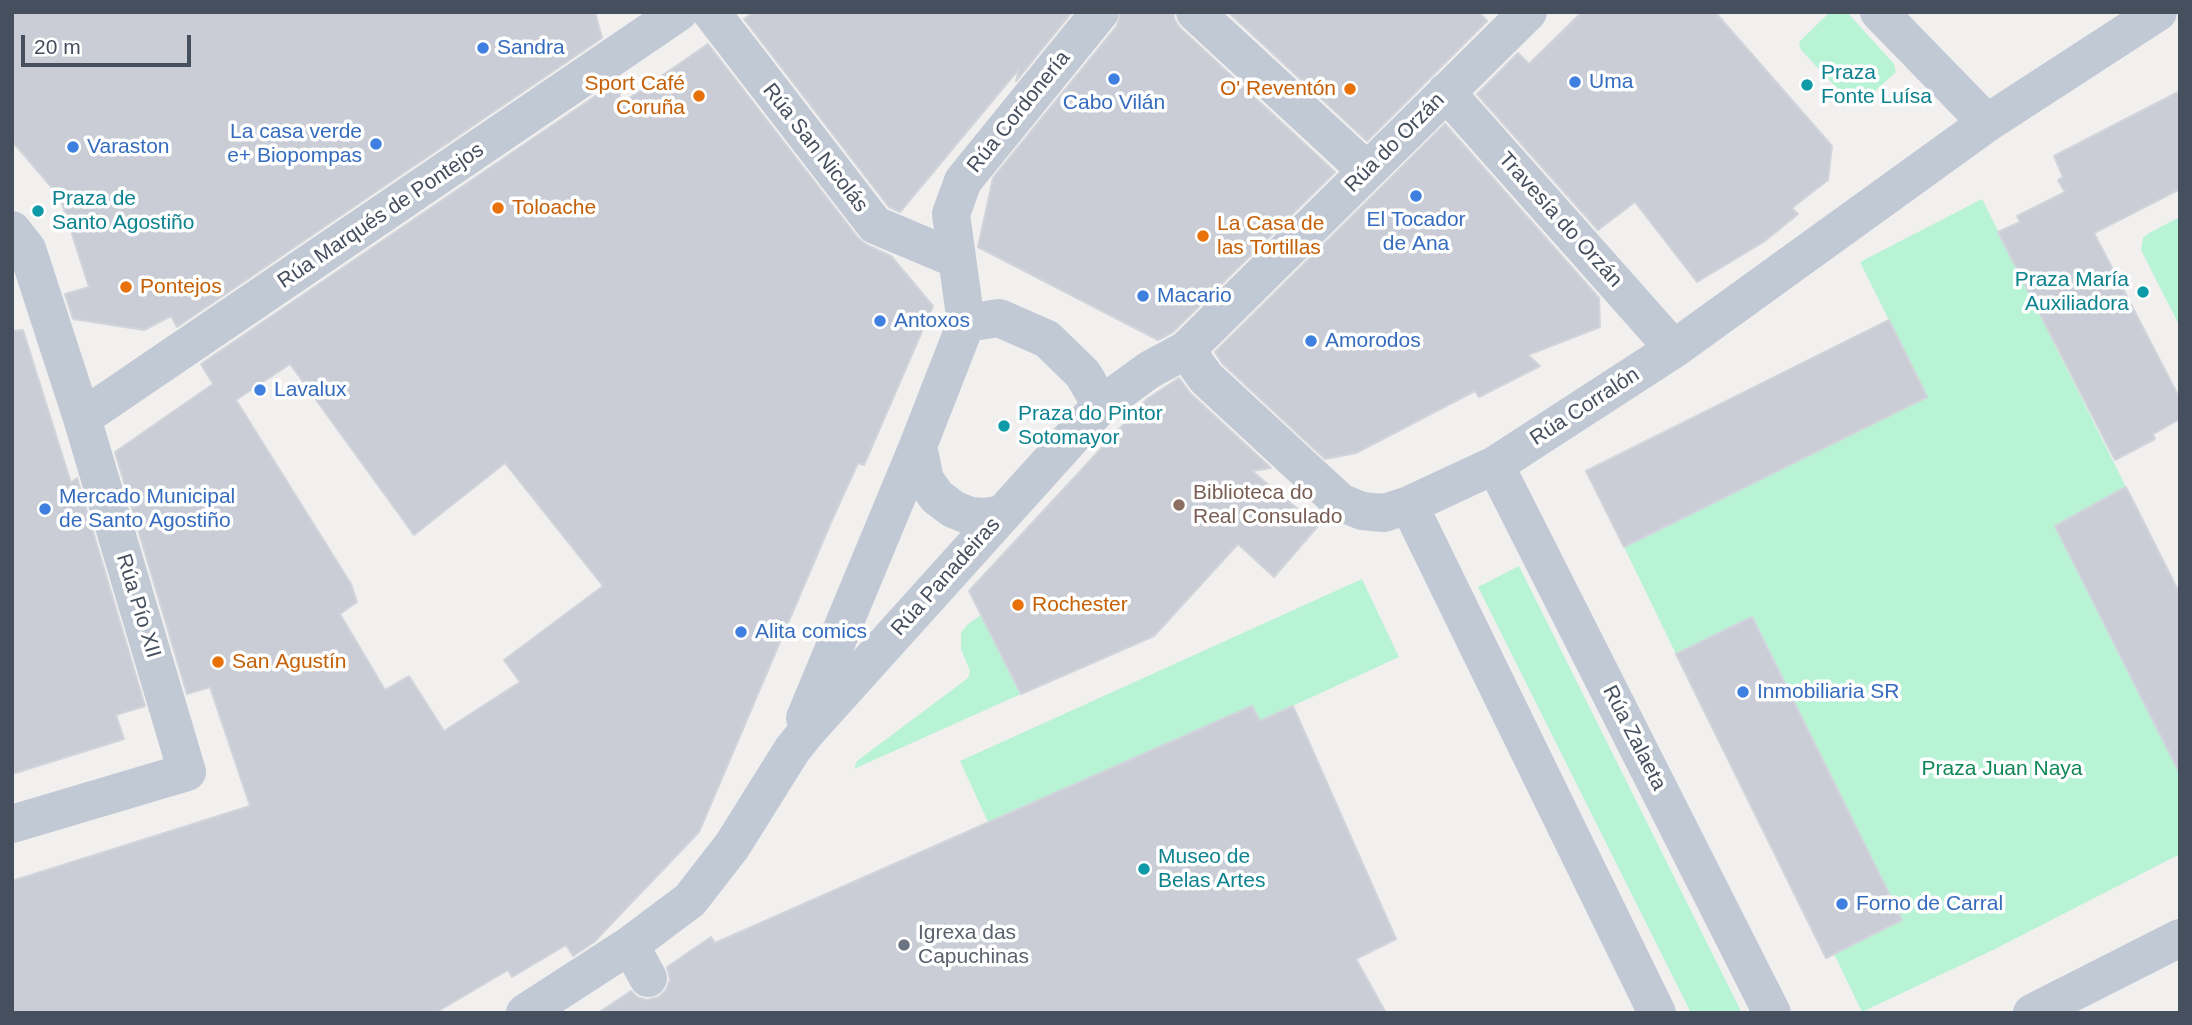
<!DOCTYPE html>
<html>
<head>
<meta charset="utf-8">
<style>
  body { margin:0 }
  #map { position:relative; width:2192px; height:1025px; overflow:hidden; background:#f2efef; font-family:Helvetica,sans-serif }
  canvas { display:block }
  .frame { position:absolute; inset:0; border:14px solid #454f5e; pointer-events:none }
  .scale { position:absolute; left:21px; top:35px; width:170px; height:32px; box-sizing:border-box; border:4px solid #454f5e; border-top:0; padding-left:9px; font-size:21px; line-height:24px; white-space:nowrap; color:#454f5e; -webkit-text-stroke:5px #fff; paint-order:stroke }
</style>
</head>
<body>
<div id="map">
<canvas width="2192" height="1025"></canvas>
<div class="frame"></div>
<div class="scale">20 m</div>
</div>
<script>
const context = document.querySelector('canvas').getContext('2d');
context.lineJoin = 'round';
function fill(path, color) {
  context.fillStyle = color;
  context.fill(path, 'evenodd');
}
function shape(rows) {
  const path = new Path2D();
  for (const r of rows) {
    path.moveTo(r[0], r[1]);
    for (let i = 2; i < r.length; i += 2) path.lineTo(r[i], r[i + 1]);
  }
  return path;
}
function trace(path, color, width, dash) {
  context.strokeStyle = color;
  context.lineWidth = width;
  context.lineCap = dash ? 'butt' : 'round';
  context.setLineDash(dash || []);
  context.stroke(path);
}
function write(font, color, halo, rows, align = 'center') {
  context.font = font + ' Helvetica,sans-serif';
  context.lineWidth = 7;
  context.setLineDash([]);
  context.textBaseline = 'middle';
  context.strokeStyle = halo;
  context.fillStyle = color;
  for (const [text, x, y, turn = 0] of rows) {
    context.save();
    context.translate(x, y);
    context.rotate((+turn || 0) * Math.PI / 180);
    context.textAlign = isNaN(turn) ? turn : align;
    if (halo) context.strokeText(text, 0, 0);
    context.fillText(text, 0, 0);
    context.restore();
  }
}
const green = shape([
  [1830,12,1847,12,1894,64,1896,72,1861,104,1853,105,1801,50,1799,42],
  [1982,199,2126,487,2055,526,2180,773,2180,854,1995,949,1862,1012,1834,954,1901,920,1753,617,1676,654,1624,547,1927,397,1860,262],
  [2180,217,2180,327,2141,250,2143,238,2149,233],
  [1519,566,1742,1013,1691,1013,1478,587],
  [1362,579,1399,657,1260,721,1252,706,988,822,960,761],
  [981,615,1021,694,854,769,857,761,968,678,970,671,961,649,961,633,968,624]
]);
const building = shape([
  [12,12,595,12,602,38,177,327,171,316,144,330,73,319,65,294,89,287,60,197,12,141,12,12],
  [754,12,1072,12,1016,81,1019,69,900,212,889,207,744,19,754,12],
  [1121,12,1174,12,1174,19,1180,28,1335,172,1173,332,1158,340,978,247,993,178,1117,26,1121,12],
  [1228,12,1479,12,1487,21,1367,141,1228,12],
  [1582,12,1715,12,1832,146,1828,180,1792,208,1798,214,1765,241,1697,282,1635,202,1598,230,1477,94,1518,53,1529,64,1582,12],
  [708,44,858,238,867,245,891,256,933,306,864,465,858,463,832,520,699,832,594,942,573,956,566,945,512,977,508,970,435,1013,12,1013,12,881,250,806,210,687,187,694,115,452,213,384,201,364,616,82,622,103,708,44],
  [290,364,414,535,505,463,603,586,504,660,520,682,444,731,409,676,385,690,340,614,357,602,351,584,236,400,290,364],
  [2180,91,2180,189,2094,233,2180,399,2180,419,2153,434,2155,439,2115,460,1998,232,2020,222,2017,216,2065,192,2058,180,2063,177,2054,156,2180,91],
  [1445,124,1599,298,1600,327,1528,355,1540,366,1479,397,1475,391,1356,453,1325,459,1222,363,1215,352,1445,124],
  [1889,320,1927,397,1624,547,1586,471,1889,320],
  [23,330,71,483,77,478,145,706,116,715,124,739,12,774,12,331,23,330],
  [1179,378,1191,394,1271,468,1252,471,1318,526,1274,577,1238,544,1154,636,1021,694,969,591,1147,399,1179,378],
  [2126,487,2180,594,2180,774,2055,526,2126,487],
  [1752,617,1902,920,1826,958,1676,654,1752,617],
  [1252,706,1260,721,1293,706,1396,939,1356,959,1386,1013,598,1013,631,991,637,997,647,1000,659,997,666,990,670,979,667,967,711,937,715,943,1252,706]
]);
const minor = shape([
  [711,12,875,225,956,259],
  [1195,12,1367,171],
  [1879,12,1987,123],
  [1446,92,1674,349],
  [12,230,27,249,82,418,187,772,12,824],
  [966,323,999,318,1047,339,1083,374,1101,405],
  [1186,350,1206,378,1340,502,1362,511,1384,513,1409,505,1495,465,1674,349,1987,123,2158,12],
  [82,418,679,12],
  [918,446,925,480,937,497,953,509,970,516,985,517,1003,514],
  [1495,465,1772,1013],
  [1409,505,1657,1013],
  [805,718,918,446,966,323,951,214,963,181,1100,12],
  [630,945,648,978],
  [525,1013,630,945,690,900,732,846,792,750,808,730,1101,405,1149,370,1186,350,1528,12],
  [2032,1013,2180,938]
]);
const markers = [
  [483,48,7,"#3f7fe0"],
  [1114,79,7,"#3f7fe0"],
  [1575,82,7,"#3f7fe0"],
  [1807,85,7,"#0f9aa8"],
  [1350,89,7,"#e8710a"],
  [699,96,7,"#e8710a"],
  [376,144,7,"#3f7fe0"],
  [73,147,7,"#3f7fe0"],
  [1416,196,7,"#3f7fe0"],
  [498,208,7,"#e8710a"],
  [38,211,7,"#0f9aa8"],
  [1203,236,7,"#e8710a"],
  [126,287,7,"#e8710a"],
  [2143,292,7,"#0f9aa8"],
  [1143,296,7,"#3f7fe0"],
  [880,321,7,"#3f7fe0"],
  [1311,341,7,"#3f7fe0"],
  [260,390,7,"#3f7fe0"],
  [1004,426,7,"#0f9aa8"],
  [1179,505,7,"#8d6e63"],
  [45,509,7,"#3f7fe0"],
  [1018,605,7,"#e8710a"],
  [741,632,7,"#3f7fe0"],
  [218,662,7,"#e8710a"],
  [1743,692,7,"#3f7fe0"],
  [1144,869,7,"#0f9aa8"],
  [1842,904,7,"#3f7fe0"],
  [904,945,7,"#6b7280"]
];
const shopNames = [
  ["Sandra",497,48],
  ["Uma",1589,82],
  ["Cabo Vilán",1114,103,"center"],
  ["La casa verde",362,132,"right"],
  ["e+ Biopompas",362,156,"right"],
  ["Varaston",87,147],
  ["El Tocador",1416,220,"center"],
  ["de Ana",1416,244,"center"],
  ["Macario",1157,296],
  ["Antoxos",894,321],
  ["Amorodos",1325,341],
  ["Lavalux",274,390],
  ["Mercado Municipal",59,497],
  ["de Santo Agostiño",59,521],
  ["Alita comics",755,632],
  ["Inmobiliaria SR",1757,692],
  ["Forno de Carral",1856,904]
];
const cultureNames = [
  ["Praza",1821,73],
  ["Fonte Luísa",1821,97],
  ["Praza de",52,199],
  ["Santo Agostiño",52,223],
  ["Praza María",2129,280,"right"],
  ["Auxiliadora",2129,304,"right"],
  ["Praza do Pintor",1018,414],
  ["Sotomayor",1018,438],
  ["Museo de",1158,857],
  ["Belas Artes",1158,881]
];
const foodNames = [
  ["Sport Café",685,84,"right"],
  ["Coruña",685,108,"right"],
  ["O' Reventón",1336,89,"right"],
  ["Toloache",512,208],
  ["La Casa de",1217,224],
  ["las Tortillas",1217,248],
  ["Pontejos",140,287],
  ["Rochester",1032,605],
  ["San Agustín",232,662]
];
const streetNames = [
  ["Rúa Cordonería",1019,112,-51],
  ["Rúa do Orzán",1395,143,-45],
  ["Rúa San Nicolás",815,148,52],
  ["Rúa Marqués de Pontejos",381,216,-34],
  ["Travesía do Orzán",1560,220,48],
  ["Rúa Corralón",1585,407,-33],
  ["Rúa Panadeiras",946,577,-48],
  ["Rúa Pío XII",138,606,73],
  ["Rúa Zalaeta",1634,738,63]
];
const educationNames = [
  ["Biblioteca do",1193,493],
  ["Real Consulado",1193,517]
];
const parkNames = [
  ["Praza Juan Naya",2002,769]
];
const worshipNames = [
  ["Igrexa das",918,933],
  ["Capuchinas",918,957]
];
fill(green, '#b9f3d6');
fill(building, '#cacdd5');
trace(building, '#d2d4db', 2);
trace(minor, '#c1c9d5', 38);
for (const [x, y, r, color] of markers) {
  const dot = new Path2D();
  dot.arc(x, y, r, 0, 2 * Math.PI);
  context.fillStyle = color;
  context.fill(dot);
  trace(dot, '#fff', 2.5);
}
write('21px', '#366cbe', '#fff', shopNames, 'left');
write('21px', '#0d838f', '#fff', cultureNames, 'left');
write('21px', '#c56008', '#fff', foodNames, 'left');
write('21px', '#454f5e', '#fff', streetNames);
write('21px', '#785e54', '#fff', educationNames, 'left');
write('21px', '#0f8759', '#fff', parkNames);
write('21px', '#5b616d', '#fff', worshipNames, 'left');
</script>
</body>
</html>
